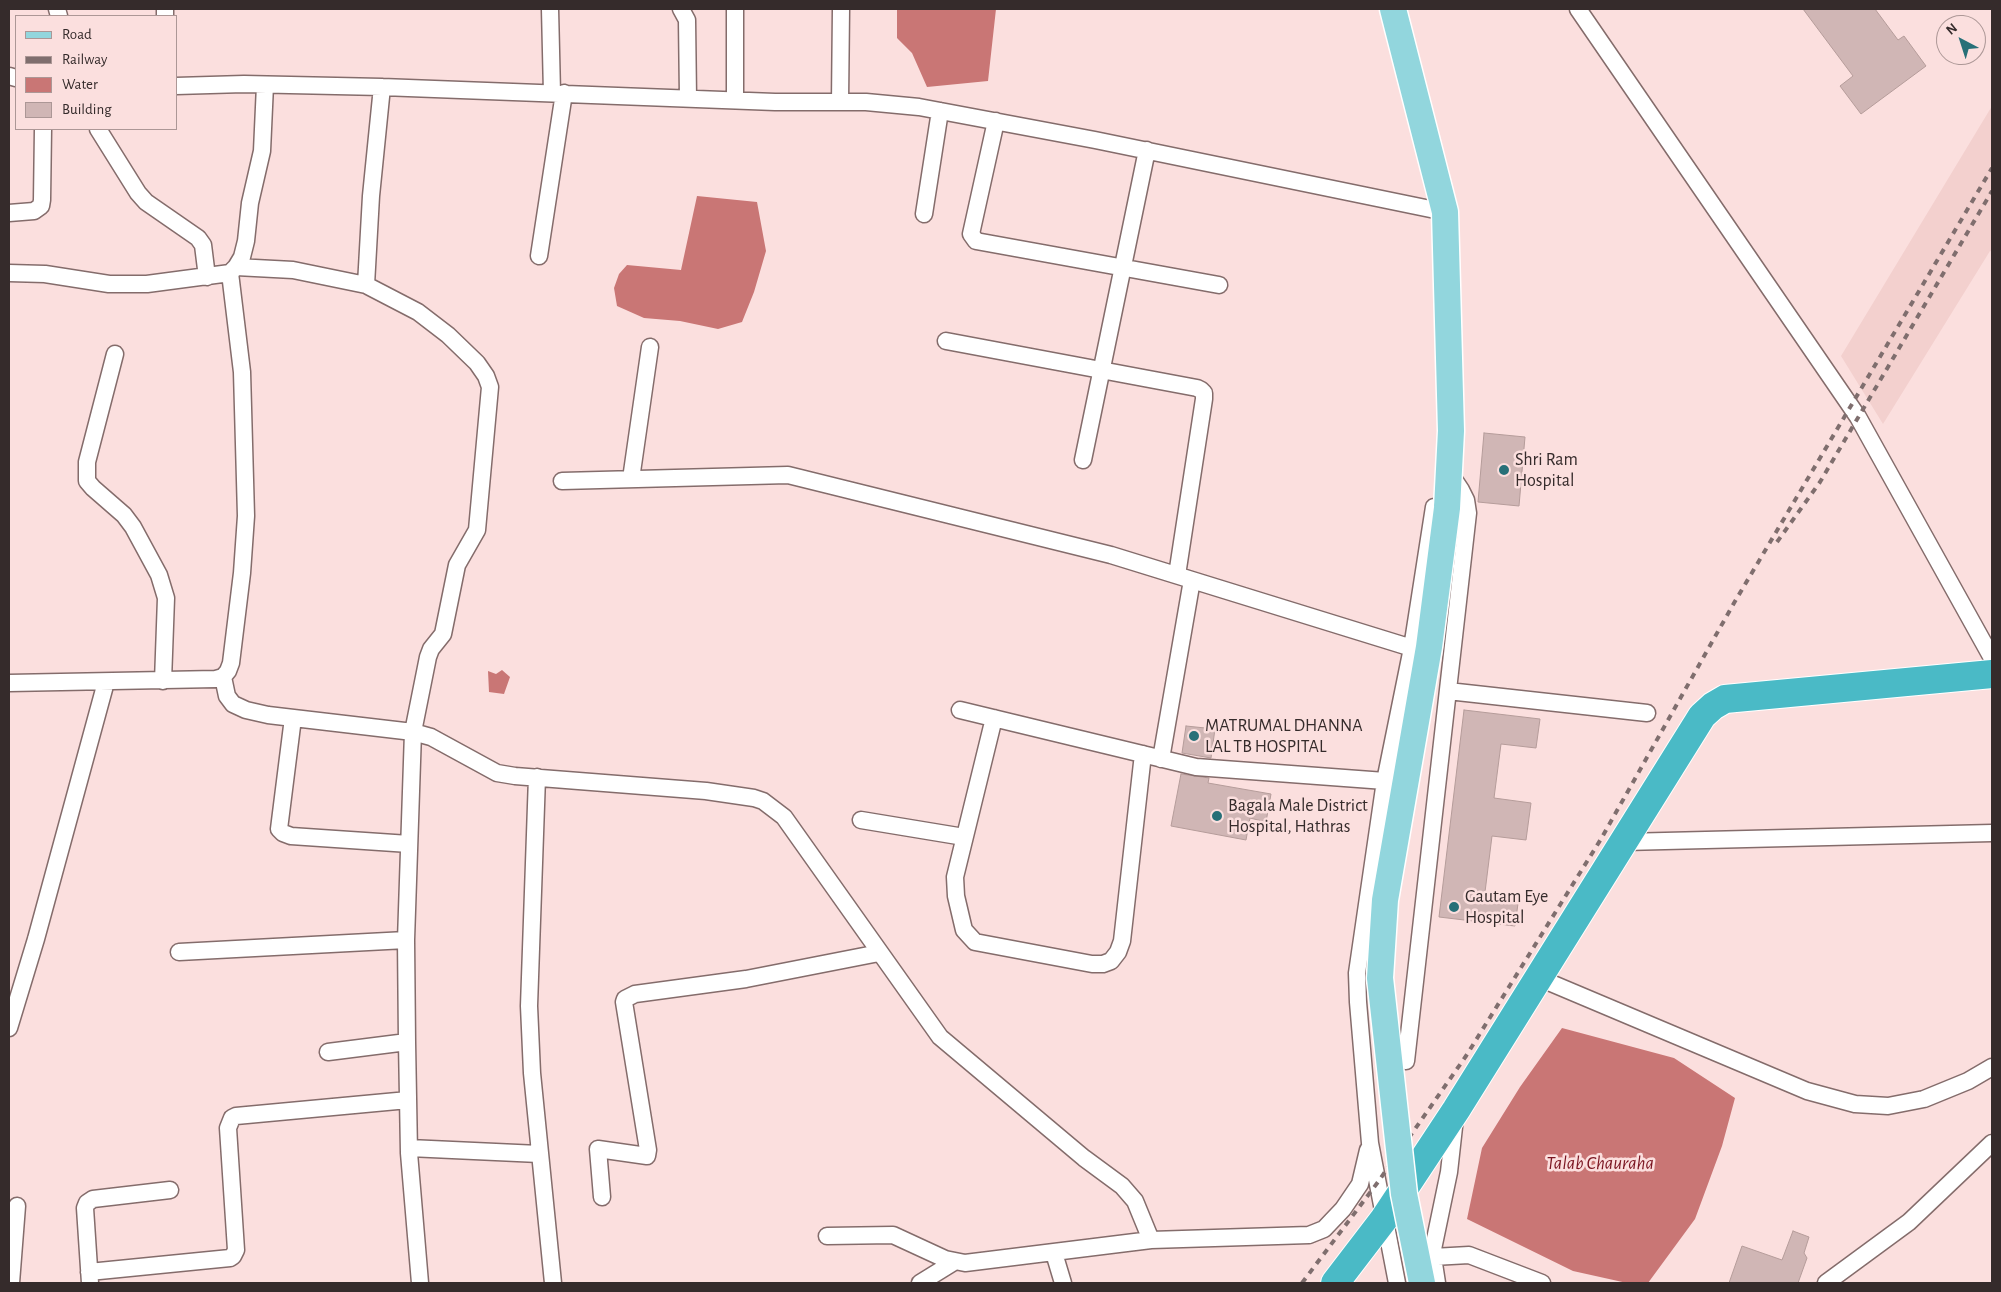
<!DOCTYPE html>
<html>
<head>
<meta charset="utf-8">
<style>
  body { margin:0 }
  #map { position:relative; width:2001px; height:1292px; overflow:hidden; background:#fbdfde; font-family:"Alegreya Sans",sans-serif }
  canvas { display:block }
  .frame { position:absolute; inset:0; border:10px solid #352b2b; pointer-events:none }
  .legend { position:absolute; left:15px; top:15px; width:162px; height:115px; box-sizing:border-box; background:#fbdfde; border:1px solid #ac9796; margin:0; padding:6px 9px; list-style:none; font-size:15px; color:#352b2b }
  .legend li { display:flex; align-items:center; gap:10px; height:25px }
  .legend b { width:25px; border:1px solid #ac9796 }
  .north { position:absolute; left:1936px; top:15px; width:50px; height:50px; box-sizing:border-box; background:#fbdfde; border:1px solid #ac9796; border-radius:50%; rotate:320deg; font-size:14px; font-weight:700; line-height:20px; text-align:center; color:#352b2b }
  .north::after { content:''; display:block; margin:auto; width:18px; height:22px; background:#277078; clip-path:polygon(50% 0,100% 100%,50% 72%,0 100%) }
</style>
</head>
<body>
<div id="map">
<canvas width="2001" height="1292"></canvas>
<div class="frame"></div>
<ul class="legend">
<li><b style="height:6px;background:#92d6dd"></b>Road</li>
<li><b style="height:6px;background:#7f6e6e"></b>Railway</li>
<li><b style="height:14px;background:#c97675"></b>Water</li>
<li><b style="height:14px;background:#d0b6b5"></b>Building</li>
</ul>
<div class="north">N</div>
</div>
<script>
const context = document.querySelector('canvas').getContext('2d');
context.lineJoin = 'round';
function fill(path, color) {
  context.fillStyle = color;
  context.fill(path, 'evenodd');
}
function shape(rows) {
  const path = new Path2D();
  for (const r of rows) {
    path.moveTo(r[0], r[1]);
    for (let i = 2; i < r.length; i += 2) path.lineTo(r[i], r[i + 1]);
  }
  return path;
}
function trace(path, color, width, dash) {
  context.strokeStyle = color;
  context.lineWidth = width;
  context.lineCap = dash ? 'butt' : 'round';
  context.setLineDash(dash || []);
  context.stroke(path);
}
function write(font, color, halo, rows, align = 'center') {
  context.font = font + ' "Alegreya Sans",sans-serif';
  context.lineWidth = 5;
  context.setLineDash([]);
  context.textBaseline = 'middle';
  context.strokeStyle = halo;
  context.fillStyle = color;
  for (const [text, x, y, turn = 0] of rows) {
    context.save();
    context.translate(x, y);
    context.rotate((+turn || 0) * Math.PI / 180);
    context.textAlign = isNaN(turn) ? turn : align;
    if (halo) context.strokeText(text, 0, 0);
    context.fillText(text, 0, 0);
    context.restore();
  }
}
const built = shape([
  [1992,106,1992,252,1990,251,1883,424,1841,356]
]);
const water = shape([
  [897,9,996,9,988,81,927,87,912,53,897,38],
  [697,196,757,202,766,251,754,292,742,322,718,329,680,321,644,318,617,306,614,288,619,274,627,265,681,270],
  [502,670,510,677,504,694,489,692,488,671,496,674],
  [1562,1028,1674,1058,1735,1098,1722,1146,1695,1219,1648,1283,1627,1283,1573,1271,1467,1219,1482,1148,1520,1087]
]);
const building = shape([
  [1803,9,1875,9,1898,40,1904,36,1926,66,1861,114,1840,86,1853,76,1803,9],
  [1484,433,1525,437,1519,506,1478,502,1484,433],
  [1464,710,1540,719,1536,748,1501,744,1494,798,1531,803,1526,840,1492,836,1485,892,1519,896,1515,926,1439,917,1464,710],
  [1186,726,1215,729,1211,758,1182,753,1186,726],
  [1181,774,1209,778,1208,783,1271,794,1266,822,1250,818,1246,840,1171,826,1181,774],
  [1793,1231,1809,1237,1804,1253,1807,1258,1798,1283,1729,1283,1742,1246,1782,1260,1793,1231]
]);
const street = shape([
  [57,9,59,16],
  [165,9,165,16],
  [550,9,552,93],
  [681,9,687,20,688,98],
  [1578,9,1858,417,1992,658],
  [9,76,16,78],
  [176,86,244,84,382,87,775,102,866,102,919,107,1095,140,1445,212],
  [735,100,735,9],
  [840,102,841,9],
  [996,121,971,234,976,241,1219,285],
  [98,129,138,193,146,202,198,238,203,245,207,277],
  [9,213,34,211,41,206,42,200,43,129],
  [924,214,940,111],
  [539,256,564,93],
  [236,267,293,270,366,285,418,312,448,335,477,363,486,376,490,387,477,530,457,565,443,634,431,649,428,657,413,732,406,940,407,1042,409,1153,420,1283],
  [9,273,45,274,109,284,147,284,230,273,236,267,242,257,246,241,250,203,262,151,265,85],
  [366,285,371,196,382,87],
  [946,341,1197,388,1201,390,1204,393,1204,399,1177,575],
  [115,354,87,462,87,481,93,488,124,515,133,527,159,575,166,598,163,681],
  [1083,460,1147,150],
  [631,479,650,347],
  [562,481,788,475,1111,555,1412,648,1434,507],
  [223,677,227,696,233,704,246,710,268,715,413,732,431,737,497,773,515,776,706,791,754,798,763,801,784,817,940,1037,1084,1158,1122,1186,1135,1201,1151,1240],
  [9,683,216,679,223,677,228,671,231,663,242,573,246,516,242,372,230,273],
  [1448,691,1647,713],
  [960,710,1196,767,1385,781],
  [293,718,279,829,283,833,291,836,409,844],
  [994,718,955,877,956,896,964,930,975,942,1092,964,1103,964,1111,961,1118,952,1122,941,1143,754],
  [1161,759,1192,580],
  [537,777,529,1006,532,1073,553,1283],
  [861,820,964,837],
  [1624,842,1992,833],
  [179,952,406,940],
  [1539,978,1807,1091,1855,1104,1888,1106,1924,1099,1968,1081,1992,1067],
  [9,1028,36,939,106,682],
  [328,1052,407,1042],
  [1406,1061,1468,513,1466,500,1461,490,1449,472],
  [409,1148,539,1154],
  [602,1197,598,1149,647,1156,648,1150,624,1002,625,999,635,994,746,979,879,953],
  [827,1236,893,1235,945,1259,965,1263,1151,1240,1309,1235,1324,1229,1343,1209,1360,1184,1368,1150],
  [1054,1253,1063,1283],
  [1433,1257,1469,1255,1542,1283],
  [89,1272,230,1258,233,1256,236,1250,228,1128,232,1118,236,1116,408,1100],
  [11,1283,17,1206],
  [90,1283,85,1208,87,1203,93,1199,170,1190],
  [920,1283,954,1262],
  [1397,1283,1370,1143,1358,1002,1357,973,1385,781,1412,648],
  [1437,1283,1433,1257,1433,1249,1449,1172,1455,1118],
  [1826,1283,1909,1222,1992,1143]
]);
const primary = shape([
  [1393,9,1445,212,1451,431,1447,508]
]);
const highway = shape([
  [1335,1283,1384,1219,1456,1110,1702,716,1713,706,1725,699,1992,674]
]);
const rail = shape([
  [1777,542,1820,482,1992,191],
  [1302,1283,1378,1182,1466,1056,1601,839,1734,603,1992,168]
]);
const primaryBridge = shape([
  [1422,1283,1404,1194,1380,978,1385,900,1429,647,1447,508]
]);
const markers = [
  [1504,470,6,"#277078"],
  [1194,736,6,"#277078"],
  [1217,816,6,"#277078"],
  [1454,907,6,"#277078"]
];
const poiNames = [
  ["Shri Ram",1515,460],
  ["Hospital",1515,481],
  ["MATRUMAL DHANNA",1205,726],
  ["LAL TB HOSPITAL",1205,747],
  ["Bagala Male District",1228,806],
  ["Hospital, Hathras",1228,827],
  ["Gautam Eye",1465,897],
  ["Hospital",1465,918]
];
const waterNames = [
  ["Talab Chauraha",1600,1163]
];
fill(built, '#f3d0ce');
fill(water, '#c97675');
fill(building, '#d0b6b5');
trace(building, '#b59c9a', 1);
trace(street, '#846c6b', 19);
trace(primary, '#fff', 29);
trace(highway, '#fff', 30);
trace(street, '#fff', 16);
trace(primary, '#92d6dd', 26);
trace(highway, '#4abac6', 28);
trace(rail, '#7f6e6e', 4, [6, 6]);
trace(primaryBridge, '#fff', 29, []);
trace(primaryBridge, '#92d6dd', 26);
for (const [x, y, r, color] of markers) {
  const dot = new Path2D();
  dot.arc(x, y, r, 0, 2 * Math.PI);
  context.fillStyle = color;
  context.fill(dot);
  trace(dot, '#fbdfde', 2);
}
write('18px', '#352b2b', '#fbdfde', poiNames, 'left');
write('italic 19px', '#7b1521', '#fbdfde', waterNames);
</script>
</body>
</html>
